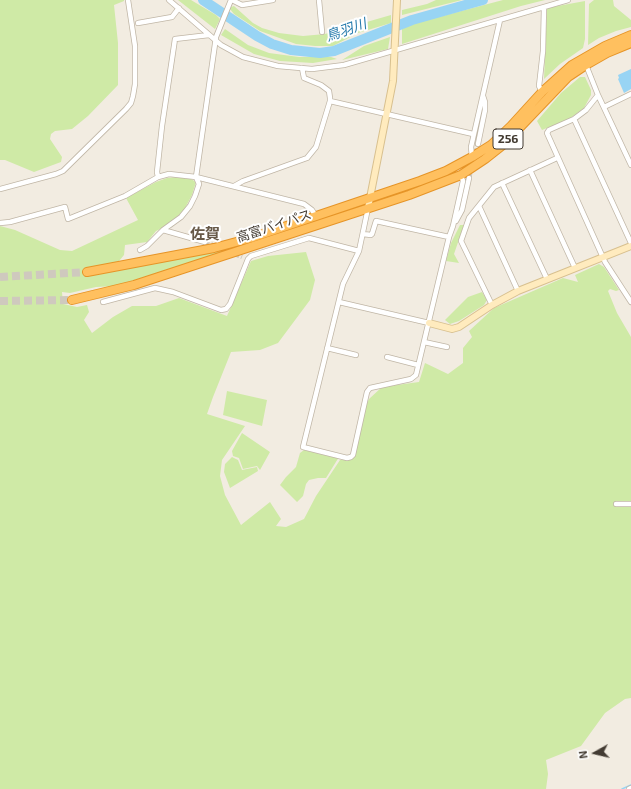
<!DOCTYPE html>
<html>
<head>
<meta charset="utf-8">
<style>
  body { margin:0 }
  #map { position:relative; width:631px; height:789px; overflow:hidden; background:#f2ece1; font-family:"Exo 2",sans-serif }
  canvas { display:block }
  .north { position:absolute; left:575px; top:733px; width:40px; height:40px; -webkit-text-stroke:3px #fff; paint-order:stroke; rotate:262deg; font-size:11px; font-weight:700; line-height:16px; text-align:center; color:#433b32 }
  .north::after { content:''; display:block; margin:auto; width:14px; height:18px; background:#433b32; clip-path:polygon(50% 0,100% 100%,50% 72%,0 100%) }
</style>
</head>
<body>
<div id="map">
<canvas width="631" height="789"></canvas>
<div class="north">N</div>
</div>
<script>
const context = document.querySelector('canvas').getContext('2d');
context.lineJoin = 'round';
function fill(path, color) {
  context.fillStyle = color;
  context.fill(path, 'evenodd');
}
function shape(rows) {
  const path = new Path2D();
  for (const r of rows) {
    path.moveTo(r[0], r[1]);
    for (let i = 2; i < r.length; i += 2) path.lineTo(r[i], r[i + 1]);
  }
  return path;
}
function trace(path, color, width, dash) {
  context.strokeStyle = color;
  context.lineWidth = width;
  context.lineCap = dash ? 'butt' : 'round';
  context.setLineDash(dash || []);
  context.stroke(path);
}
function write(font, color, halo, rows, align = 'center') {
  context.font = font + ' "Exo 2","Noto Sans JP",sans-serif';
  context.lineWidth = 4;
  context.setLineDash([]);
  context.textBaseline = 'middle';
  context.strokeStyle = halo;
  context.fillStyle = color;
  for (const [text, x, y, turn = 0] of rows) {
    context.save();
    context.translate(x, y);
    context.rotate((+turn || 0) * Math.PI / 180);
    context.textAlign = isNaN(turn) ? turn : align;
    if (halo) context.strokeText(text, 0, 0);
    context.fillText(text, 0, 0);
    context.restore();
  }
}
const green = shape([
  [0,0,124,0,124,1,114,5,118,43,118,85,88,116,72,129,55,131,51,134,50,139,62,157,61,162,34,172,5,160,0,160],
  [178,0,191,0,216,15,220,19,215,29],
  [436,0,462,0,402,15,402,10,427,4],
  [503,0,545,0,521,6,402,44,402,29,412,24],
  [594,0,613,0,614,6,631,20,631,27,616,31,599,38,588,45,589,4],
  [585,1,585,39,583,48,560,64,544,79,547,8],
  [234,6,253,23,262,28,279,33,303,36,325,34,391,15,391,23,358,33,333,46,315,46,296,44,260,31,234,14,230,9,231,7],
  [225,29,248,45,269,53,299,57,331,57,337,59,313,63,280,61,254,54,221,35],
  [390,37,388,49,342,60,364,46],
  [580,77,585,77,591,90,591,95,584,108,569,119,542,130,537,121,561,93],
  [177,177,191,179,196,182,192,195,184,210,169,225,156,231,147,242,125,245,124,255,119,261,106,265,87,275,96,275,222,248,223,252,116,286,96,287,70,293,62,292,63,304,77,307,87,305,89,312,84,320,92,333,113,317,132,306,156,306,179,298,227,316,251,261,268,256,306,252,315,280,310,300,278,343,260,350,231,352,213,397,207,414,245,426,222,460,220,476,225,495,241,525,270,502,281,519,276,526,286,527,304,519,316,496,340,460,351,459,363,412,369,399,382,387,419,382,425,363,448,374,463,363,463,348,472,337,469,331,494,308,563,278,578,282,575,275,599,264,604,267,619,290,616,291,610,289,608,291,617,313,631,337,631,698,625,699,605,713,581,746,546,760,548,774,546,789,0,789,0,226,15,230,60,250,72,251,138,220,126,198,156,182,167,178],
  [460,225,464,225,454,254,459,263,446,261,451,243],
  [482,292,487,300,484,305,459,321,450,324,445,320,468,297],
  [227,391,267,400,262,426,223,415],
  [242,433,270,452,260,470,257,466,243,469,239,458,233,456,232,451],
  [304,450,339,457,326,478,318,478,309,480,306,484,303,496,297,502,280,485,286,477,296,467,300,453],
  [232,457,238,460,242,470,257,467,258,471,230,488,224,472,225,464]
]);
const water = shape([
  [631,69,631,89,624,93,618,79,619,78,618,75]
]);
const stream = shape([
  [622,789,631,785]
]);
const river = shape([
  [203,0,257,36,272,44,291,50,320,53,334,51,412,20,483,0]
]);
const streetTunnel = shape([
  [469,178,478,144],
  [205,242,242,257]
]);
const highwayTunnel = shape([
  [0,277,87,272],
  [0,301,72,300]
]);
const street = shape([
  [169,0,221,45,243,57,278,66,312,69,344,65,568,0],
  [232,0,242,5,273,0],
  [319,0,322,32],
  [138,23,172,17,179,8],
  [586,65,598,95,586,110,574,119,549,130,547,133,605,262,631,302],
  [542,92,539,86,543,51,544,7],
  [598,95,631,165],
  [330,101,473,134],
  [604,107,631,94],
  [574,119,631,243],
  [478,144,485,110,485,102,483,96],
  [472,157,471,147,500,20],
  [530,170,575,268],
  [158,177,157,172,162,126,175,39,209,35],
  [502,183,547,279],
  [234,186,243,181,307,158,316,147,330,101,330,98,329,91,321,85,304,78,302,68],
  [0,189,56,174,63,171,126,109,131,103,133,96,135,84,135,46,128,0],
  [479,206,518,291],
  [368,208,359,251,343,284,303,447,347,458,351,457,353,455,367,392,370,388,411,379,416,375,449,237,453,226,463,181,461,175],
  [456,221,462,210,469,178],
  [0,223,10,222,65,207,68,219,125,196,158,177,169,174,196,177,304,204,312,210,315,215],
  [163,230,205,242],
  [363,234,371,235,372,234,376,221,449,237],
  [140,250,147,246,163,230,181,217,190,206,195,196,199,184,196,177,216,37,231,0],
  [103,302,155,288,173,292,221,310,226,309,230,304,248,259,251,256,309,238,359,251],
  [339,302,429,323],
  [492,305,461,241,469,218,494,187,557,158],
  [424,342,447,347],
  [327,348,356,355],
  [387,357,418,365],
  [616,504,631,504],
  [629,789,631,788]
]);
const secondary = shape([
  [368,208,393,81,397,0],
  [429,323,452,329,459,327,492,305,518,291,631,246]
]);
const highway = shape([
  [87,272,214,248,251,238,420,181,446,171,472,157,491,145,511,126,542,92,572,65,605,46,631,35],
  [72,300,134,285,409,195,461,175,485,159,504,144,568,77,586,65,607,53,631,43]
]);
const shields = [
  [508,139,30]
];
const shieldNames = [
  ["256",508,139]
];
const streetNames = [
  ["高富バイパス",274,226,-18]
];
const waterNames = [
  ["鳥羽川",346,30,-19]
];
const quarterNames = [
  ["佐賀",205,234]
];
fill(green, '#cfeaa6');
fill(water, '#98d4f4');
trace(stream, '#98d4f4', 1.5);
trace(river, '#98d4f4', 10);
trace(streetTunnel, '#cfc9be', 4.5, [4.5, 2]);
trace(highwayTunnel, '#cfc9be', 8, [8, 4]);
trace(street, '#c0b6a6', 6);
trace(secondary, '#d8c08f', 8);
trace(highway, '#e69427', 10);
trace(street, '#fff', 4.5);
trace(secondary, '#ffebbe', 6);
trace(highway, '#ffc05f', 8);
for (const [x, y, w] of shields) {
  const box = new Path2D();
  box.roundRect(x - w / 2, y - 10, w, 20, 3);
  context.fillStyle = '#fff';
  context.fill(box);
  trace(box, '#433b32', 1);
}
write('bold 12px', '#433b32', null, shieldNames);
write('13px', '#433b32', '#fff', streetNames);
write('italic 14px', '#257aac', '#fff', waterNames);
write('bold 15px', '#675948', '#fff', quarterNames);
</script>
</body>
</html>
